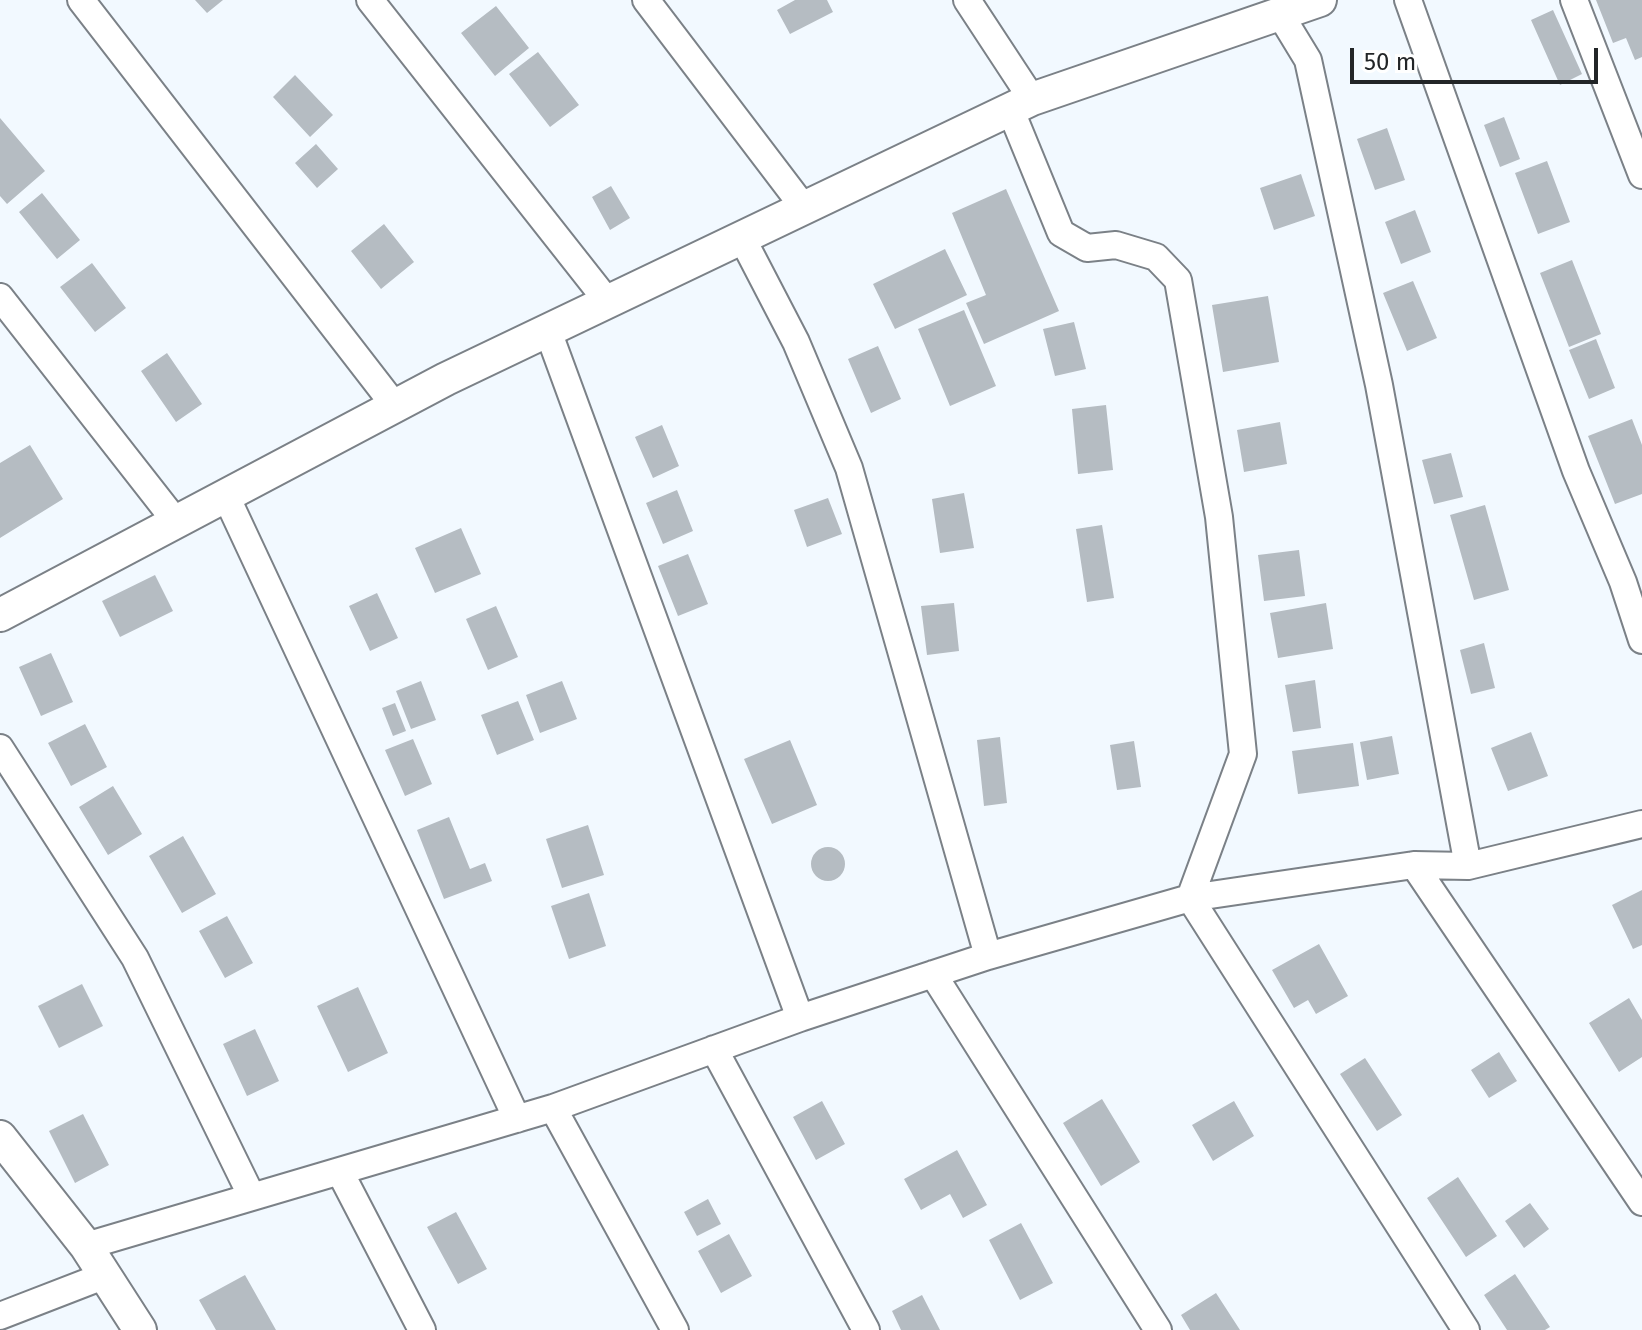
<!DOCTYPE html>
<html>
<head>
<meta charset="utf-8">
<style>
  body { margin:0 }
  #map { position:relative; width:1642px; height:1330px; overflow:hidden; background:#f2f9ff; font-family:"Fira Sans",sans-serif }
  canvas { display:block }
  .scale { position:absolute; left:1350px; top:48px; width:248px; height:36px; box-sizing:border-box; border:4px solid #222527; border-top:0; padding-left:10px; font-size:24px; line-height:28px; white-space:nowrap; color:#222527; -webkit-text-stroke:6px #fff; paint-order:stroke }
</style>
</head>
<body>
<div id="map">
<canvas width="1642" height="1330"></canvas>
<div class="scale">50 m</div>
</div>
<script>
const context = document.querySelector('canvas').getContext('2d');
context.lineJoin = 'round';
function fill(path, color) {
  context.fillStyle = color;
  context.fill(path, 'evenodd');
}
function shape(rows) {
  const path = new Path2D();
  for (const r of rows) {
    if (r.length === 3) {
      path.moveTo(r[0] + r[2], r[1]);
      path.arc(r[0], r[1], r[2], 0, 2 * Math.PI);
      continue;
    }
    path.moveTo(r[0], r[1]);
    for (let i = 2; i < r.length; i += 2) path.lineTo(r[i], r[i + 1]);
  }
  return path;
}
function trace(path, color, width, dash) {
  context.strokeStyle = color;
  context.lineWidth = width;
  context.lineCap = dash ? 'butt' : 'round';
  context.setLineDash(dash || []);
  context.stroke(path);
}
const building = shape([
  [195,0,223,0,207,13],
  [795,0,827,0,833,12,790,34,777,10],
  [1596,0,1642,0,1642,57,1635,60,1626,38,1613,43],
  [496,6,529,48,495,76,461,33],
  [1553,10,1582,74,1560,85,1531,20],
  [538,52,579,105,550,127,509,74],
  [295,75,333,115,310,137,273,97],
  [1504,117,1520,159,1500,167,1484,125],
  [0,118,45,171,7,204,0,196],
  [1387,128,1405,180,1375,190,1357,139],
  [316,144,338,169,317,188,295,163],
  [1547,161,1570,222,1538,234,1515,173],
  [1301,174,1315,216,1274,230,1260,188],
  [611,186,630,218,610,230,592,197],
  [1006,189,1059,311,984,344,966,303,986,295,952,213],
  [42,193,80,240,57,259,19,212],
  [1415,210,1431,252,1401,264,1385,222],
  [384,224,414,262,381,289,351,251],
  [945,249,967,295,895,329,873,284],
  [1572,260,1601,334,1569,347,1540,273],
  [92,263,126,308,95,332,60,287],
  [1413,281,1437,338,1407,351,1383,293],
  [1268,296,1279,362,1223,372,1212,305],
  [964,310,996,386,950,406,918,329],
  [1074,322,1086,369,1055,376,1043,329],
  [1596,339,1615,388,1589,399,1569,350],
  [878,346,901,399,871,413,848,359],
  [167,353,202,404,176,422,141,371],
  [1106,405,1113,470,1078,474,1072,409],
  [1632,419,1642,445,1642,494,1615,504,1588,436],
  [1280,422,1287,464,1244,472,1237,430],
  [662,425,679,466,653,478,635,437],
  [30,445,63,499,0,538,0,463],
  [1451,453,1463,497,1434,504,1422,460],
  [677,490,693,531,663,544,646,503],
  [964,493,974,548,940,553,932,499],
  [828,498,842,534,807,547,794,510],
  [1485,505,1509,590,1474,600,1450,515],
  [1102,525,1114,598,1087,602,1076,529],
  [461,528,481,574,435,593,415,548],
  [1299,550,1305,596,1264,601,1258,555],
  [688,554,708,604,678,616,658,566],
  [155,575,173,611,120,637,102,601],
  [377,593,398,638,370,651,349,606],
  [954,603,959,651,927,655,921,606],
  [1326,603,1333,649,1278,658,1270,613],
  [496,606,518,657,488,670,466,619],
  [1484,643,1495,688,1471,694,1460,650],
  [51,653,73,702,41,716,19,667],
  [1315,680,1321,728,1293,732,1285,685],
  [421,681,436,720,411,729,396,691],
  [562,681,577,719,540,733,526,695],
  [518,701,534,740,497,755,481,715],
  [395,703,406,731,393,736,382,708],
  [85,724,107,767,71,786,48,743],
  [1531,732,1548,776,1508,791,1491,748],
  [1392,736,1399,774,1367,780,1360,742],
  [1000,737,1007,803,984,806,977,740],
  [413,739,432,784,405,796,385,750],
  [790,740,817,805,772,824,744,759],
  [1134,741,1141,787,1117,790,1110,745],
  [1353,743,1359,786,1298,794,1292,751],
  [113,786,142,834,108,855,79,807],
  [449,817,470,869,485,863,492,881,444,899,417,830],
  [588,825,604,875,562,888,546,839],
  [183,836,216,894,182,913,149,856],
  [828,864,17],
  [1642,890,1642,945,1633,949,1612,905],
  [589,893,606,946,569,959,551,906],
  [227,916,253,963,225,978,199,931],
  [1319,944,1348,996,1316,1014,1308,1000,1294,1008,1272,970],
  [82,984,103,1026,59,1048,38,1006],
  [358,987,388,1053,348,1072,317,1006],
  [1629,998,1642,1020,1642,1057,1619,1072,1589,1023],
  [255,1029,279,1081,247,1096,223,1044],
  [1499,1052,1517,1081,1489,1098,1471,1070],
  [1365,1058,1402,1115,1377,1131,1340,1074],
  [1102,1099,1140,1162,1101,1186,1063,1123],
  [822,1101,845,1144,816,1160,793,1117],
  [1234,1101,1254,1136,1213,1161,1192,1125],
  [83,1114,109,1165,75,1183,49,1131],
  [957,1150,987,1205,963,1218,950,1194,921,1210,904,1179],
  [1458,1177,1497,1236,1466,1257,1427,1198],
  [708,1199,721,1224,697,1236,684,1212],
  [1530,1203,1549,1229,1524,1248,1505,1221],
  [456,1212,487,1269,458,1284,427,1227],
  [1021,1223,1053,1283,1020,1300,989,1240],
  [729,1234,752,1276,721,1293,698,1251],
  [1515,1274,1550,1327,1545,1330,1507,1330,1484,1295],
  [245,1275,276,1330,216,1330,199,1300],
  [1216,1293,1240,1330,1190,1330,1181,1315],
  [922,1295,940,1330,901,1330,892,1311]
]);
const minor = shape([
  [81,0,395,406],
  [370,0,608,302],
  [646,0,805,209],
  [967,0,1032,99],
  [1408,0,1576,471,1623,582,1642,640],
  [1574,0,1642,175],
  [1280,14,1308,60,1379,385,1468,866],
  [1011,111,1061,233,1087,248,1116,245,1156,257,1178,280,1219,517,1243,754,1190,898,1466,1330],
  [742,238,796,342,849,468,988,956],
  [0,297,177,523],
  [548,331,800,1018],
  [226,496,517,1119],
  [0,748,135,958,251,1195],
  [1414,865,1642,1202],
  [933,974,1158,1330],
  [714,1049,866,1330],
  [553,1108,675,1330],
  [340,1172,422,1330],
  [86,1246,553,1108,800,1018,988,956,1190,898,1414,865,1468,866,1642,824],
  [0,1316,106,1275]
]);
const tertiary = shape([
  [0,615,446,379,1032,99,1320,0],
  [0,1137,86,1246,140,1330]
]);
fill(building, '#b5bcc2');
trace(minor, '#7b8187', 30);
trace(tertiary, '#7b8187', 36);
trace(minor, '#fff', 26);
trace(tertiary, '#fff', 32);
</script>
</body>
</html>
